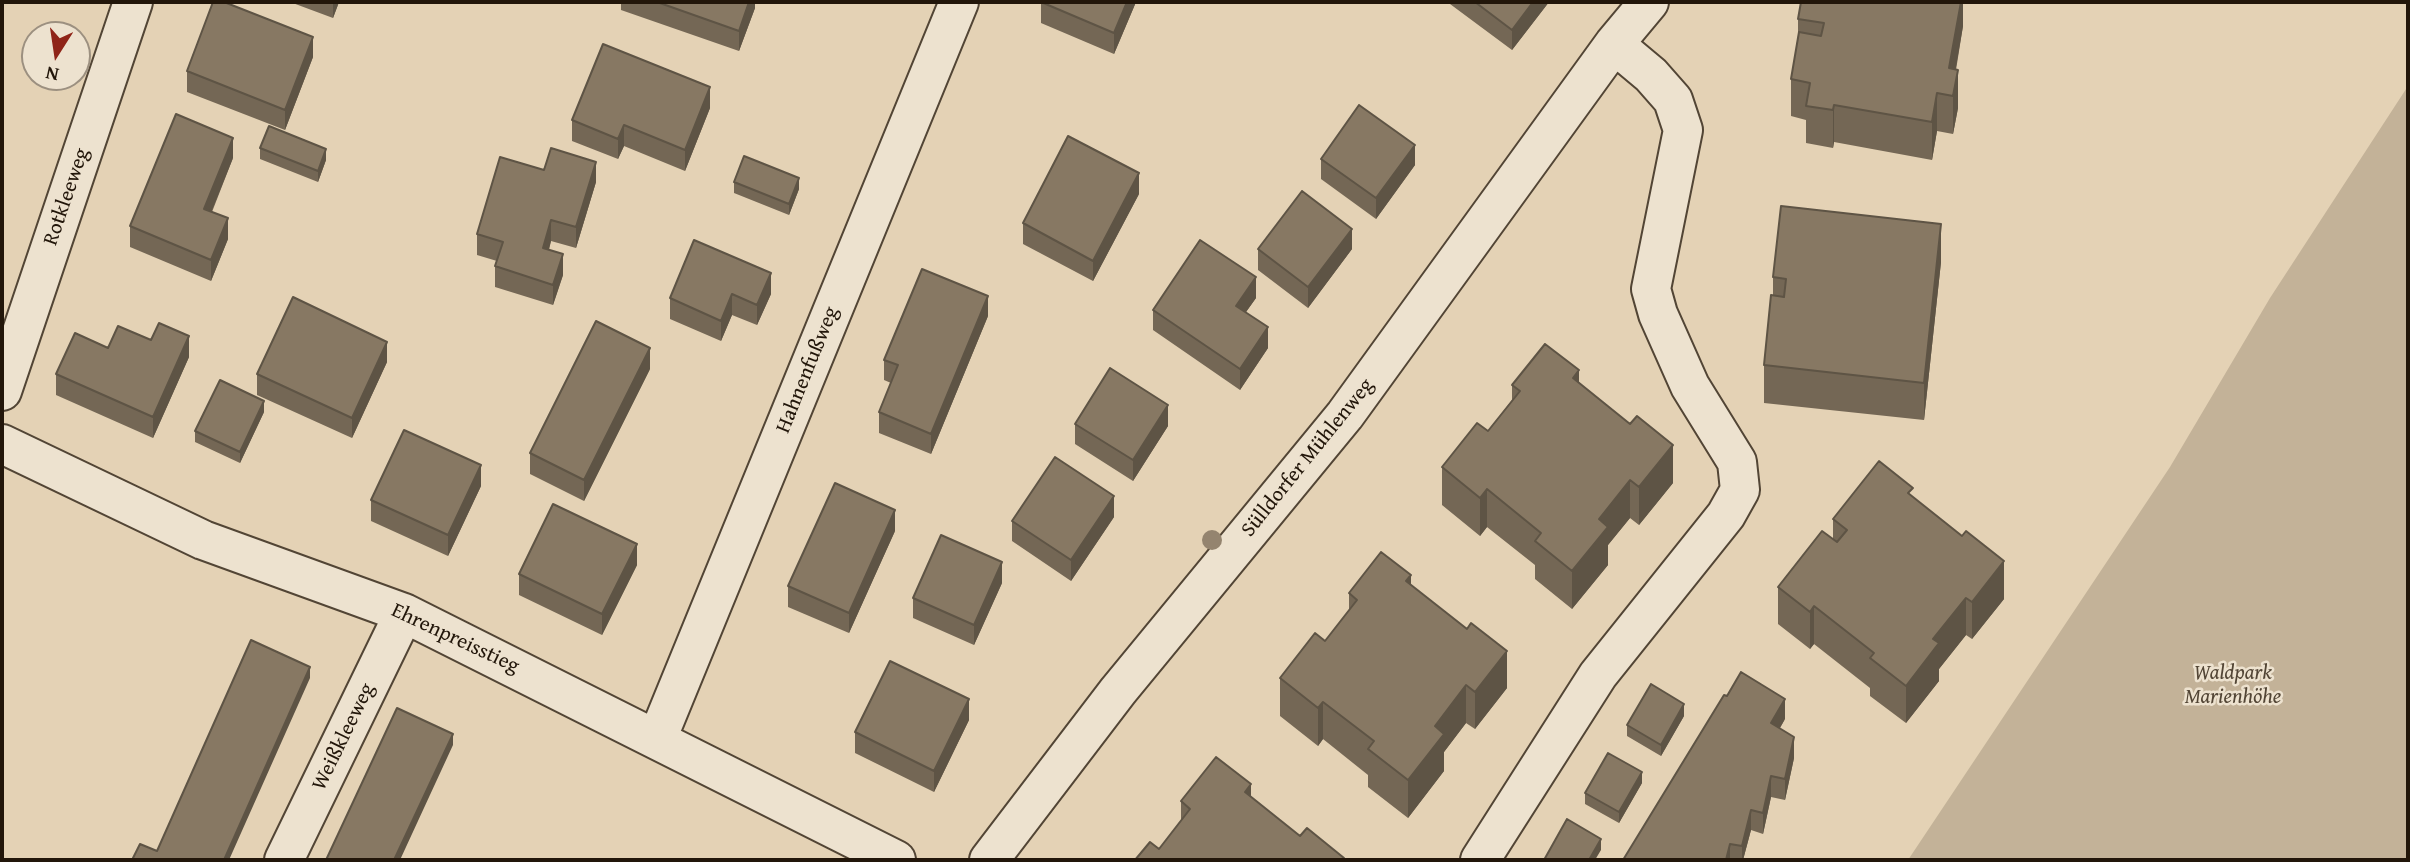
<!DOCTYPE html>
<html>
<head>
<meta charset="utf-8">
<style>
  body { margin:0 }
  #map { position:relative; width:2410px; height:862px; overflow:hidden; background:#e4d2b5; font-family:"Gentium Book Plus",serif }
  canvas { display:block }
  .frame { position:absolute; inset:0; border:4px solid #22160a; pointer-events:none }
  .north { position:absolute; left:21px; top:21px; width:70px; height:70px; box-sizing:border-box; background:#ede2cf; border:2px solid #9c9080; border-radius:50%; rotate:192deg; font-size:19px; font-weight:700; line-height:28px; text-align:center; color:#22160a }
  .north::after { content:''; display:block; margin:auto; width:24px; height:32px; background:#8f2418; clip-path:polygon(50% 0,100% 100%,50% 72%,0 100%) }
</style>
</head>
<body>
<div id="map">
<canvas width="2410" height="862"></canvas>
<div class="frame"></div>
<div class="north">N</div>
</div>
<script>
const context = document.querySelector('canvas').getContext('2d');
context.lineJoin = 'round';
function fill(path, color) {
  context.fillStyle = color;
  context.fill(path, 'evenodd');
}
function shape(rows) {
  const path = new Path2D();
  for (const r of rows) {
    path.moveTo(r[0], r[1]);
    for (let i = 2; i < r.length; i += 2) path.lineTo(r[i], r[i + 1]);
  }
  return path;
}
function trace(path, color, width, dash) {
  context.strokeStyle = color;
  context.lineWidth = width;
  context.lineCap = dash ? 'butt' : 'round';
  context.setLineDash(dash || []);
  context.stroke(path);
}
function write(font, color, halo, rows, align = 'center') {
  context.font = font + ' "Gentium Book Plus",serif';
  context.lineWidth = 5;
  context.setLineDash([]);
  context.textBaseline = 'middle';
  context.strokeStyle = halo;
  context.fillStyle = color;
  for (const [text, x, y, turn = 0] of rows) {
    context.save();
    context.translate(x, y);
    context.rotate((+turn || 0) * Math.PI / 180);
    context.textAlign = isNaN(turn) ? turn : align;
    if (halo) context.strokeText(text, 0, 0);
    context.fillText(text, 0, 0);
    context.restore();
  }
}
const green = shape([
  [2408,86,2408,860,1908,860,2170,467,2270,298]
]);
const minor = shape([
  [2,391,133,2],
  [2,444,203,540,404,613,896,860],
  [657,739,959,2],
  [284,860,404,613],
  [989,860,1118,691,1345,415,1614,44,1649,2],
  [1480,860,1598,675,1726,515,1740,490,1737,462,1690,386,1658,314,1651,289,1683,130,1673,100,1651,75,1614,44]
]);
const trees = [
  [1212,540]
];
const wall = shape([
  [290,2,339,2,333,18],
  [621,2,755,2,755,8,739,51,621,10],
  [1041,2,1136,2,1114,54,1041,23],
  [1450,2,1549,2,1512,50,1450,4],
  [1963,2,1963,26,1956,70,1958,108,1953,134,1937,131,1932,160,1834,142,1833,148,1806,143,1806,120,1791,116,1791,79,1798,36,1798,19],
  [313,57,285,130,187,92,187,71],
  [710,108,685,171,624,146,618,159,572,141,572,120],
  [260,148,326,160,318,182,260,159],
  [233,158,212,212,228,239,211,281,130,247,130,226],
  [1321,159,1415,165,1376,219,1321,179],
  [544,170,596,182,576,248,551,241,549,250,563,275,553,305,495,287,495,266,497,261,477,255,477,234],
  [734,182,799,189,789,215,734,193],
  [1139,194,1093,281,1023,244,1023,223],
  [1258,249,1352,249,1308,308,1258,270],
  [1941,262,1924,420,1764,403,1764,365,1773,295,1773,277],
  [771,273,771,294,757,325,732,315,721,341,670,319,670,298],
  [1256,298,1246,312,1268,348,1240,390,1153,330,1153,310],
  [988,316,931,454,879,433,879,412,891,383,884,380,884,360],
  [151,340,189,357,153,438,56,395,56,374,108,348],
  [387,362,352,438,257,395,257,374],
  [650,369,584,501,530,474,530,453],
  [1579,382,1673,483,1639,525,1630,518,1608,545,1608,565,1572,609,1535,579,1535,565,1487,527,1480,536,1442,505,1442,467,1488,431,1512,400,1512,385],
  [264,412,240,463,195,442,195,431],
  [1075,424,1168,426,1133,481,1075,444],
  [481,486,448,556,371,521,371,500],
  [1913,497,2004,599,1972,639,1966,635,1939,669,1939,681,1906,723,1870,696,1870,688,1814,644,1810,649,1778,624,1778,587,1833,539,1833,519],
  [1114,517,1071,581,1012,541,1012,521],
  [895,531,849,633,788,607,788,586],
  [637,565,602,635,519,595,519,574],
  [1002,583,974,645,913,618,913,598],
  [1411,585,1507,688,1475,729,1466,723,1444,752,1444,771,1408,818,1368,787,1368,775,1323,739,1318,746,1280,716,1280,678,1325,641,1349,610,1349,593],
  [1684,716,1661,756,1627,736,1627,725],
  [1785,719,1780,728,1794,758,1785,800,1771,797,1763,834,1751,830,1743,860,1623,860],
  [969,720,934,792,855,753,855,732],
  [1642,783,1619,823,1585,804,1585,793],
  [1251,797,1300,836,1344,860,1159,849,1181,821,1181,801]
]);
const shadedWall = shape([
  [333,2,339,2,333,18],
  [749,2,755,2,755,8,739,51,739,31],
  [1127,2,1136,2,1114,54,1114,33],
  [1533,2,1549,2,1512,50,1512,30],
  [1961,2,1963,2,1963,26,1951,96,1949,68],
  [313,37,313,57,285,130,285,110],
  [1958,70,1958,108,1953,134,1953,96],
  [710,87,710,108,685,171,685,150],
  [1937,93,1937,131,1932,160,1932,122],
  [1834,105,1834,142,1833,148,1833,110],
  [624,125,624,146,618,159,618,139],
  [233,138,233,158,204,230,204,209],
  [1415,145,1415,165,1376,219,1376,198],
  [326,149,326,160,318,182,318,171],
  [596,162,596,182,576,248,576,227],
  [1139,173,1139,194,1093,281,1093,261],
  [799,178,799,189,789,215,789,204],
  [228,218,228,239,211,281,211,260],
  [551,220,551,241,543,269,543,248],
  [1941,224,1941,262,1924,420,1924,383],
  [1352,229,1352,249,1308,308,1308,287],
  [563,254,563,275,553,305,553,285],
  [771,273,771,294,757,325,757,305],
  [1256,277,1256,298,1236,326,1236,306],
  [732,294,732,315,721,341,721,321],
  [988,296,988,316,931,454,931,434],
  [1268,327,1268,348,1240,390,1240,369],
  [189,336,189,357,153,438,153,417],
  [387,342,387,362,352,438,352,418],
  [650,348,650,369,584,501,584,480],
  [1579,370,1579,408,1573,378],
  [264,401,264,412,240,463,240,452],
  [1168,405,1168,426,1133,481,1133,460],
  [1673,445,1673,483,1639,525,1639,487],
  [481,465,481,486,448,556,448,535],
  [1630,480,1630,518,1608,545,1608,565,1572,609,1572,571,1599,519],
  [1487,489,1487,527,1480,536,1480,498],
  [1114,496,1114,517,1071,581,1071,560],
  [895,510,895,531,849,633,849,613],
  [637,544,637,565,602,635,602,614],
  [2004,561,2004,599,1972,639,1972,602],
  [1002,562,1002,583,974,645,974,625],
  [1411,575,1411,613,1406,581],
  [1966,598,1966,635,1939,669,1939,681,1906,723,1906,686,1933,639],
  [1814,606,1814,644,1810,649,1810,612],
  [1507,651,1507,688,1475,729,1475,692],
  [310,667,310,678,229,860,224,860],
  [1466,685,1466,723,1444,752,1444,771,1408,818,1408,780,1435,726],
  [969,699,969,720,934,792,934,771],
  [1785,699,1785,719,1771,743,1771,723],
  [1323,702,1323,739,1318,746,1318,708],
  [1684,704,1684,716,1661,756,1661,745],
  [453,734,453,745,400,860,394,860],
  [1794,737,1794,758,1785,800,1785,779],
  [1642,772,1642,783,1619,823,1619,812],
  [1771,776,1771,797,1763,834,1763,813],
  [1251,784,1251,822,1245,792],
  [1751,810,1751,830,1743,860,1742,860,1742,846],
  [1601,839,1601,850,1595,860,1589,860],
  [1730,844,1730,860,1726,860]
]);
const building = shape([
  [213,2,224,2,313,37,285,110,187,71,213,2],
  [657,2,749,2,739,31,657,2],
  [1041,2,1127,2,1114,33,1041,2],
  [1475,2,1533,2,1512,30,1475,2],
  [1801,2,1961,2,1949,68,1958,70,1953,96,1937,93,1932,122,1834,105,1833,110,1806,106,1810,83,1791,79,1799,32,1821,36,1824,23,1798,19,1801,2],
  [603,44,710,87,685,150,624,125,618,139,572,120,603,44],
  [1359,105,1415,145,1376,198,1321,159,1359,105],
  [176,114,233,138,204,209,228,218,211,260,130,226,176,114],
  [269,126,326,149,318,171,260,148,269,126],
  [1068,136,1139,173,1093,261,1023,223,1068,136],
  [551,148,596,162,576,227,551,220,543,248,563,254,553,285,495,266,503,242,477,234,500,157,544,170,551,148],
  [744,156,799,178,789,204,734,182,744,156],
  [1302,191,1352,229,1308,287,1258,249,1302,191],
  [1781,206,1941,224,1924,383,1764,365,1771,295,1784,297,1786,279,1773,277,1781,206],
  [694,240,771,273,757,305,732,294,721,321,670,298,694,240],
  [1200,240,1256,277,1236,306,1268,327,1240,369,1153,310,1200,240],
  [922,269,988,296,931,434,879,412,898,365,884,360,922,269],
  [293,297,387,342,352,418,257,374,293,297],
  [596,321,650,348,584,480,530,453,596,321],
  [159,323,189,336,153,417,56,374,75,333,108,348,118,326,151,340,159,323],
  [1545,344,1579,370,1573,378,1630,424,1637,416,1673,445,1639,487,1630,480,1599,519,1608,527,1572,571,1535,541,1541,533,1487,489,1480,498,1442,467,1477,423,1488,431,1520,391,1512,385,1545,344],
  [1110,368,1168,405,1133,460,1075,424,1110,368],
  [220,380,264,401,240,452,195,431,220,380],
  [404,430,481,465,448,535,371,500,404,430],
  [1055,457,1114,496,1071,560,1012,521,1055,457],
  [1879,461,1913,488,1908,493,1962,536,1966,531,2004,561,1972,602,1966,598,1933,639,1939,643,1906,686,1870,658,1874,653,1814,606,1810,612,1778,587,1822,531,1837,542,1847,530,1833,519,1879,461],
  [835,483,895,510,849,613,788,586,835,483],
  [553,504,637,544,602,614,519,574,553,504],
  [941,535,1002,562,974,625,913,598,941,535],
  [1381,552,1411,575,1406,581,1467,629,1471,623,1507,651,1475,692,1466,685,1435,726,1444,734,1408,780,1368,749,1374,741,1323,702,1318,708,1280,678,1315,633,1325,641,1357,600,1349,593,1381,552],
  [251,640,310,667,224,860,132,860,140,844,157,851,251,640],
  [890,661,969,699,934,771,855,732,890,661],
  [1741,672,1785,699,1771,723,1794,737,1785,779,1771,776,1763,813,1751,810,1742,846,1730,844,1726,860,1623,860,1724,695,1727,696,1741,672],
  [1651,684,1684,704,1661,745,1627,725,1651,684],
  [397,708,453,734,394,860,326,860,397,708],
  [1608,753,1642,772,1619,812,1585,793,1608,753],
  [1216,757,1251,784,1245,792,1300,836,1307,828,1344,858,1342,860,1135,860,1150,842,1159,849,1190,809,1181,801,1216,757],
  [1567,819,1601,839,1589,860,1544,860,1567,819]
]);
const streetNames = [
  ["Rotkleeweg",67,197,-71],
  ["Hahnenfußweg",808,370,-68],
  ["Sülldorfer Mühlenweg",1308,458,-51],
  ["Ehrenpreisstieg",455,639,25],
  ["Weißkleeweg",344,737,-64]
];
const parkNames = [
  ["Waldpark",2233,674],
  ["Marienhöhe",2233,698]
];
fill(green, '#c3b298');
trace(minor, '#524535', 42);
trace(minor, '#ede2cf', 38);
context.fillStyle = '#94846f';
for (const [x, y] of trees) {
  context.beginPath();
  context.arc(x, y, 10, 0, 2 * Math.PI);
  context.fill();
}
fill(wall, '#746755');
fill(shadedWall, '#5e5445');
fill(building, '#877863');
trace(building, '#5e5445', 2);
write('21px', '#22160a', '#ede2cf', streetNames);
write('italic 21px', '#524535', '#ede2cf', parkNames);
</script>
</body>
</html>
